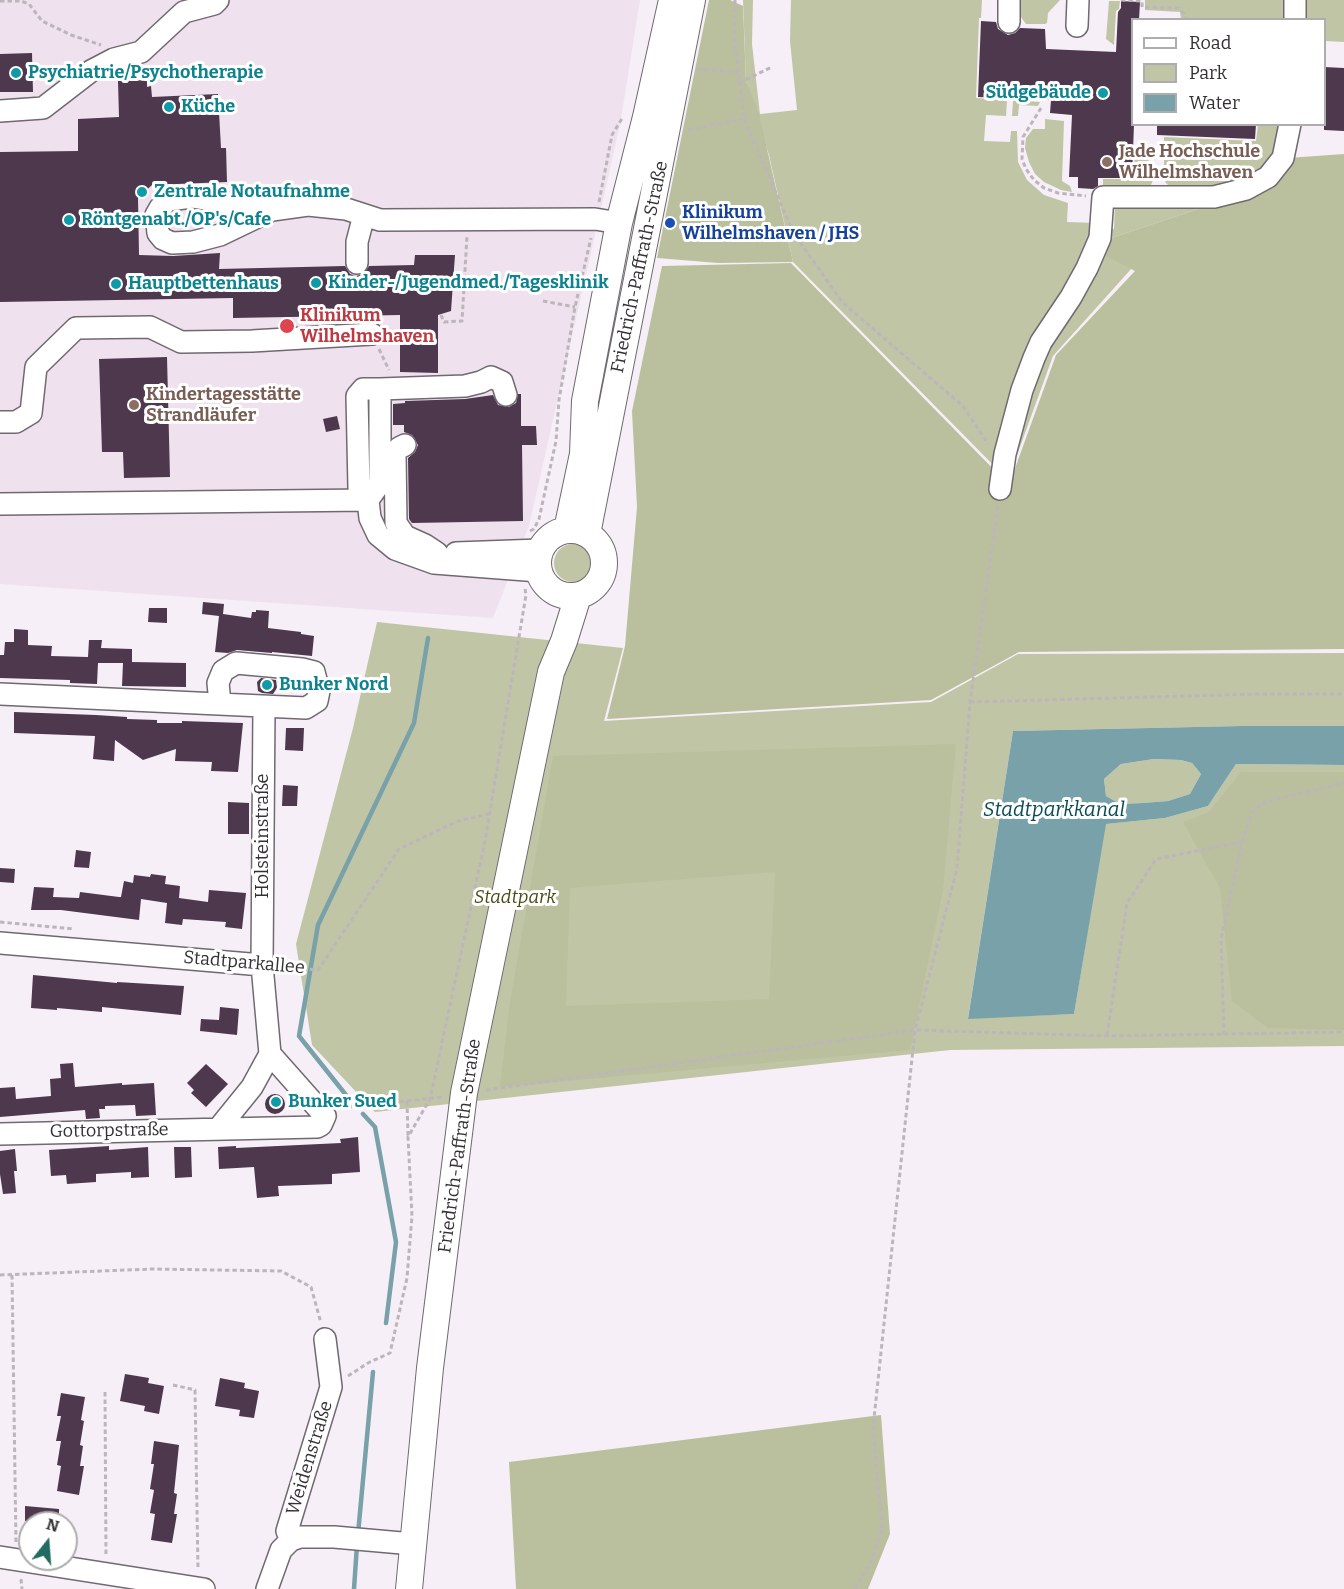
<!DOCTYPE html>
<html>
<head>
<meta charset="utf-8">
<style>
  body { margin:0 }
  #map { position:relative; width:1344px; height:1589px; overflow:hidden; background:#f7eff7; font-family:Bitter,serif }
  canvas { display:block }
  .legend { position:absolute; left:1131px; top:18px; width:195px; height:108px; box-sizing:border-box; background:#fff; border:2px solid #aeadae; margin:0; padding:8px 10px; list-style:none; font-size:18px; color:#343134 }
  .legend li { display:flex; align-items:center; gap:12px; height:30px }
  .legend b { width:30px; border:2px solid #aeadae }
  .north { position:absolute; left:18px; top:1511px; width:60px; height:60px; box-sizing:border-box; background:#fff; border:2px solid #aeadae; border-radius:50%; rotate:17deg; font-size:16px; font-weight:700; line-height:24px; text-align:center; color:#343134 }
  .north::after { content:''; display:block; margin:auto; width:21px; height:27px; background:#236a60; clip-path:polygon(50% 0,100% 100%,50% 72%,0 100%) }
</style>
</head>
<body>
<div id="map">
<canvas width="1344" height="1589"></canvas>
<ul class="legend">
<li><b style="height:8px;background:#fff"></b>Road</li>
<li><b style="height:16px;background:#c0c5a5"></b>Park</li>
<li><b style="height:16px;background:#78a1a9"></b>Water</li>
</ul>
<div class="north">N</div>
</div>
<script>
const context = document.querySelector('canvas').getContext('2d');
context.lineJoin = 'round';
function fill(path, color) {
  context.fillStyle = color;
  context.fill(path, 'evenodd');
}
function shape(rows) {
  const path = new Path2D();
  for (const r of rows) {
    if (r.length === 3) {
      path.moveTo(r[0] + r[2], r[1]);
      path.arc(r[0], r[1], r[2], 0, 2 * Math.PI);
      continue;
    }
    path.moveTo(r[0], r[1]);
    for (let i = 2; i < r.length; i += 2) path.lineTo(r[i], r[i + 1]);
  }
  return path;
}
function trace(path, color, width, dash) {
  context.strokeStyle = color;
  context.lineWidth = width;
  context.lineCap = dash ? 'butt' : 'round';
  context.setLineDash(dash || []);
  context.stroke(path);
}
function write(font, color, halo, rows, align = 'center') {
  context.font = font + ' Bitter,serif';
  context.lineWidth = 6;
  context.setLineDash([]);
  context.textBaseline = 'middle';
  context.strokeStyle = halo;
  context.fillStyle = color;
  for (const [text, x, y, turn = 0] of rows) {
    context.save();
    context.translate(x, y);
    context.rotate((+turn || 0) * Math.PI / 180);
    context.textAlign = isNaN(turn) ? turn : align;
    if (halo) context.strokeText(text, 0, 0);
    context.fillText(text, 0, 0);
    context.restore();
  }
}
const built = shape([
  [0,0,640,0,620,125,529,526,493,618,0,584]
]);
const green = shape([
  [743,0,753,0,752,44,760,114,797,110,790,41,791,0,982,0,981,18,979,18,976,98,1040,102,1038,106,1019,105,1018,116,1012,116,1013,101,1007,100,1006,116,986,115,984,141,1010,142,1011,131,1017,131,1018,162,1027,180,1044,195,1068,203,1067,222,1097,223,1093,249,1132,268,1053,356,1008,480,793,262,769,155,746,81],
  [1015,0,1060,0,1048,13,1047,23,1045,24,1026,24,1015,9],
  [1145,0,1290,0,1289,19,1181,19,1180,12,1145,10],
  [1300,0,1344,0,1344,42,1325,41,1324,20,1299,20],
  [1109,1,1120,1,1119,9,1116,11,1114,45,1106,39],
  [1045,119,1064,121,1062,181,1070,186,1072,192,1061,190,1044,182,1035,174,1029,162,1025,148,1026,138,1033,129,1045,129],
  [1258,125,1286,125,1279,155,1244,187,1172,189,1166,183,1164,179,1164,137,1256,141],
  [1135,155,1145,156,1152,165,1154,178,1150,187,1103,192,1103,179,1133,179],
  [1115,202,1219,202,1102,241,1107,229,1114,229],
  [573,563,19],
  [377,622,623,648,604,721,931,702,1018,654,1344,653,1344,726,1241,726,1013,731,968,1018,1074,1014,1105,824,1165,818,1208,806,1236,764,1344,765,1344,1046,950,1050,375,1112,312,1045,296,944,353,728],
  [1154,759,1181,760,1192,763,1201,774,1190,794,1168,801,1143,803,1120,804,1106,796,1104,779,1121,764]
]);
const forest = shape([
  [709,0,730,0,743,6,746,81,759,114,793,262,718,263,657,258],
  [1344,154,1344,649,1019,652,931,700,607,719,625,646,637,507,632,411,662,266,791,263,1009,485,1056,355,1135,271,1093,249,1102,241,1219,202,1288,158],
  [956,744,943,890,910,1050,500,1087,509,1008,553,756],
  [775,872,769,999,566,1006,570,888],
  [1241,772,1344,772,1344,1030,1268,1028,1232,1001,1220,888,1183,822,1209,812],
  [881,1415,890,1534,868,1589,516,1589,509,1462]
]);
const water = shape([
  [1241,726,1344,726,1344,765,1236,764,1208,806,1165,818,1106,824,1074,1014,968,1019,1013,731],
  [1154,759,1181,760,1192,763,1201,774,1190,794,1168,801,1143,803,1120,804,1106,796,1104,779,1121,764]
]);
const stream = shape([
  [346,1095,299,1036,318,925,414,723,428,638],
  [363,1114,375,1127,396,1242,386,1323],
  [358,1534,373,1372],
  [354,1589,357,1545]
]);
const building = shape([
  [1121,1,1140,2,1139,20,1132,20,1132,124,1134,124,1132,178,1098,178,1098,186,1093,189,1078,188,1078,177,1069,177,1072,115,1050,113,1051,100,978,97,981,21,996,22,998,29,1008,35,1015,33,1020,28,1045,29,1046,49,1116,52,1118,12,1121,8],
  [32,53,33,92,0,92,0,54],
  [1324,67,1344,68,1344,131,1324,130],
  [147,80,147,87,151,86,152,97,218,94,221,148,226,148,227,182,152,185,138,198,139,255,173,256,220,253,219,269,345,266,350,274,356,276,364,274,369,266,414,265,415,255,455,255,451,311,438,315,438,373,400,372,400,315,233,318,233,298,0,302,0,152,78,151,78,119,119,117,118,81],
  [1157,124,1256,124,1255,139,1157,135],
  [167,357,170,477,124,478,123,452,102,452,99,359],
  [518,394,521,394,521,426,536,426,537,445,522,445,523,521,412,523,409,519,408,458,415,452,418,445,412,435,404,432,404,425,393,425,393,404,405,403,405,401,465,399,493,395,498,405,509,407,516,403],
  [337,416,340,429,326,432,323,419],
  [203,602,224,604,223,614,251,618,252,612,256,612,256,610,269,611,268,628,301,632,301,634,314,636,312,656,272,652,272,653,237,650,228,653,215,652,219,616,202,614],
  [149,608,167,608,167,623,148,622],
  [14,629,28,630,28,645,52,646,51,656,88,657,89,640,102,640,101,648,132,649,132,662,186,663,186,687,122,686,123,663,98,663,97,684,70,683,70,680,0,678,0,655,4,655,5,642,14,642],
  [261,678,276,680,277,688,273,694,262,693,258,691,257,682],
  [14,712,96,715,127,717,127,719,157,720,157,723,182,723,182,721,243,723,238,772,211,771,212,762,175,761,176,749,143,760,115,740,114,761,93,759,95,736,14,733],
  [286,728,304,728,303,751,285,750],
  [283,785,298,786,297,806,282,806],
  [228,802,249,803,249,834,228,834],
  [76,850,91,852,89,868,74,867],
  [0,868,15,869,14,883,0,882],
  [151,874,166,876,165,884,180,886,179,898,208,902,209,890,246,893,242,929,225,927,226,922,183,919,182,925,165,923,167,903,141,899,139,920,61,910,31,910,34,887,54,888,53,897,79,898,80,892,119,897,121,897,124,881,133,883,134,875,150,877],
  [33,975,117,983,117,982,184,986,181,1015,102,1007,102,1012,57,1008,57,1010,31,1008],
  [220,1007,239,1009,237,1035,200,1031,201,1019,219,1020],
  [73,1063,75,1087,122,1083,122,1085,154,1083,156,1115,136,1116,135,1105,105,1106,105,1109,99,1109,100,1118,86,1119,85,1110,0,1117,0,1088,15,1087,16,1099,51,1096,50,1079,61,1078,60,1064],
  [206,1064,228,1084,206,1107,191,1093,194,1090,187,1083],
  [275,1104,10],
  [358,1137,360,1172,332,1174,332,1184,278,1186,279,1196,257,1198,254,1167,219,1169,218,1147,236,1146,236,1148,341,1143,340,1139],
  [109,1146,109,1150,148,1147,149,1177,131,1178,131,1172,96,1174,96,1182,67,1184,66,1175,51,1176,49,1150],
  [174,1147,191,1147,192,1177,175,1178],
  [15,1149,17,1171,14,1171,16,1193,3,1194,0,1174,0,1151],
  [125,1374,149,1378,148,1383,164,1386,159,1414,144,1411,145,1406,120,1401],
  [220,1378,245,1383,244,1388,259,1391,254,1418,239,1416,240,1410,215,1406],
  [61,1393,85,1397,81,1420,84,1421,80,1445,83,1446,80,1466,84,1466,79,1495,57,1491,61,1466,57,1465,61,1441,56,1441,61,1416,57,1416],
  [154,1441,179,1445,174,1493,177,1494,174,1514,177,1514,172,1543,151,1540,155,1514,150,1513,154,1490,150,1489,154,1464,151,1464],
  [25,1506,59,1509,59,1523,25,1521]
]);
const path = shape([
  [735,0,735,40,744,119,793,232,842,302,963,406,988,444],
  [1121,0,1142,1,1142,7,1179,8,1184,14,1186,20],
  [0,1,21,1,29,4,42,21,71,35,101,45],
  [697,69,738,72],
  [739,83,772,67],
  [1041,108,1023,137,1022,159,1026,169,1034,180,1044,188,1058,193,1086,196],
  [688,130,744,119],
  [599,202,612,135,623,117],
  [543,301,575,307],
  [441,315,444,322,462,321,467,236],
  [379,349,389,370],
  [530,531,534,529,539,519,556,441,559,400,575,307,591,238],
  [970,702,1259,694,1344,694],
  [1242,842,1253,811,1265,802,1344,783],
  [0,922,74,929],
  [280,966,318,970,399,849,458,821,489,814],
  [1107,1035,1127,903,1156,859,1242,842,1221,939,1224,1035],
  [486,1090,915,1030,1107,1036,1344,1032],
  [407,1101,408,1136],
  [340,1108,444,1097],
  [0,1275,152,1269,281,1271,311,1287,321,1323],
  [12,1275,16,1543],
  [348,1376,368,1363,390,1353,407,1278,412,1216,408,1137,430,1099,485,841,526,595,525,589],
  [173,1385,195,1390,198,1569],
  [105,1392,106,1556],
  [21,1579,22,1589],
  [855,1589,872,1561,882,1528,873,1428,915,1030,957,869,970,702,998,506]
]);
const minor = shape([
  [1295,20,1295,0],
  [1009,22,1009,0],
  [1077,26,1078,0],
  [0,111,43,108,91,71,114,59,141,52,184,12,214,4,218,0],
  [272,210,192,197,168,200,160,208,156,215,158,233,163,239,172,243,193,242,220,235,272,210,308,205,346,209,380,220,595,219,619,223],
  [357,263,357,242,364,215],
  [380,389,465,386,481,382,491,377,502,382,506,395],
  [0,422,16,422,31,413,36,367,76,328,150,327,181,342,252,341,372,334],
  [405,445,399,448,395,453,396,523,405,536,425,545,437,553],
  [1000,489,1005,454,1022,390,1034,358,1041,342,1071,297,1087,268,1100,238,1103,197,1214,197,1246,189,1268,177,1283,158,1290,124],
  [368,500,380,483,380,389,363,389,357,396,359,488,368,500,370,518,378,535,395,549,434,563,539,571],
  [0,504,368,500],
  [456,553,540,550],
  [0,694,306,708,317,701,319,691,314,672,302,669,236,663,223,671,218,683,220,703],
  [0,943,262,965],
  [218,1129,252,1087,270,1054,262,965,264,707],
  [0,1134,317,1127,321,1125,325,1116,270,1054],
  [291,1540,287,1531,331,1387,325,1339],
  [0,1557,204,1589],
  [267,1589,281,1550,291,1540,300,1537,334,1537,413,1544]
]);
const major = shape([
  [571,563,33],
  [567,530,583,454,585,401,619,223,646,117,672,0],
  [587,534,692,0],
  [409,1589,430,1368,464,1093,551,672,564,641,578,596]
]);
const markers = [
  [16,73,6,"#0f9aa8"],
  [1103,93,6,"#0f9aa8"],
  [169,107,6,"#0f9aa8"],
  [1107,162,6,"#8d6e63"],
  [142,192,6,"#0f9aa8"],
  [69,220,6,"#0f9aa8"],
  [670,223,6,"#1a4fb4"],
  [316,283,6,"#0f9aa8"],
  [116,284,6,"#0f9aa8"],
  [287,326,8,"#e0444e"],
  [134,405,6,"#8d6e63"],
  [267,685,6,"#0f9aa8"],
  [276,1102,6,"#0f9aa8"]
];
const cultureNames = [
  ["Psychiatrie/Psychotherapie",28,73],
  ["Südgebäude",1091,93,"right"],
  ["Küche",181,107],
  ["Zentrale Notaufnahme",154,192],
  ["Röntgenabt./OP's/Cafe",81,220],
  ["Kinder-/Jugendmed./Tagesklinik",328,283],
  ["Hauptbettenhaus",128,284],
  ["Bunker Nord",279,685],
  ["Bunker Sued",288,1102]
];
const educationNames = [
  ["Jade Hochschule",1119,152],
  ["Wilhelmshaven",1119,173],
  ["Kindertagesstätte",146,395],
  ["Strandläufer",146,416]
];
const transitNames = [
  ["Klinikum",682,213],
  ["Wilhelmshaven / JHS",682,234]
];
const streetNames = [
  ["Friedrich-Paffrath-Straße",640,267,-78],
  ["Holsteinstraße",263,836,-90],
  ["Stadtparkallee",244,963,5],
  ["Gottorpstraße",109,1131,-1],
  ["Friedrich-Paffrath-Straße",460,1146,-82],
  ["Weidenstraße",310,1458,-73]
];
const healthNames = [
  ["Klinikum",300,316],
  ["Wilhelmshaven",300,337]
];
const parkNames = [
  ["Stadtpark",515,898]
];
const waterNames = [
  ["Stadtparkkanal",1054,810]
];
fill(built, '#efe1ee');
fill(green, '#c0c5a5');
fill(forest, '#bac09e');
fill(water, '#78a1a9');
trace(stream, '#78a1a9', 4.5);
fill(building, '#4e384e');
trace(minor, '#706970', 24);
trace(major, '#706970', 28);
trace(path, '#bcb6bc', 3, [4.5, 3]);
trace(minor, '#fff', 21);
trace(major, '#fff', 26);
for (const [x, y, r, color] of markers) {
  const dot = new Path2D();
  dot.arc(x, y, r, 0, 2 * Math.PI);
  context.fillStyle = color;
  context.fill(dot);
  trace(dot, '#fff', 2);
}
write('bold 18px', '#0d838f', '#fff', cultureNames, 'left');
write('bold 18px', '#785e54', '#fff', educationNames, 'left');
write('bold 18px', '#164399', '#fff', transitNames, 'left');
write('18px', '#343134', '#fff', streetNames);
write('bold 18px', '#be3a42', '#fff', healthNames, 'left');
write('italic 18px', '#464b14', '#fff', parkNames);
write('italic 20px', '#0b4b54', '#fff', waterNames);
</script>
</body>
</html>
